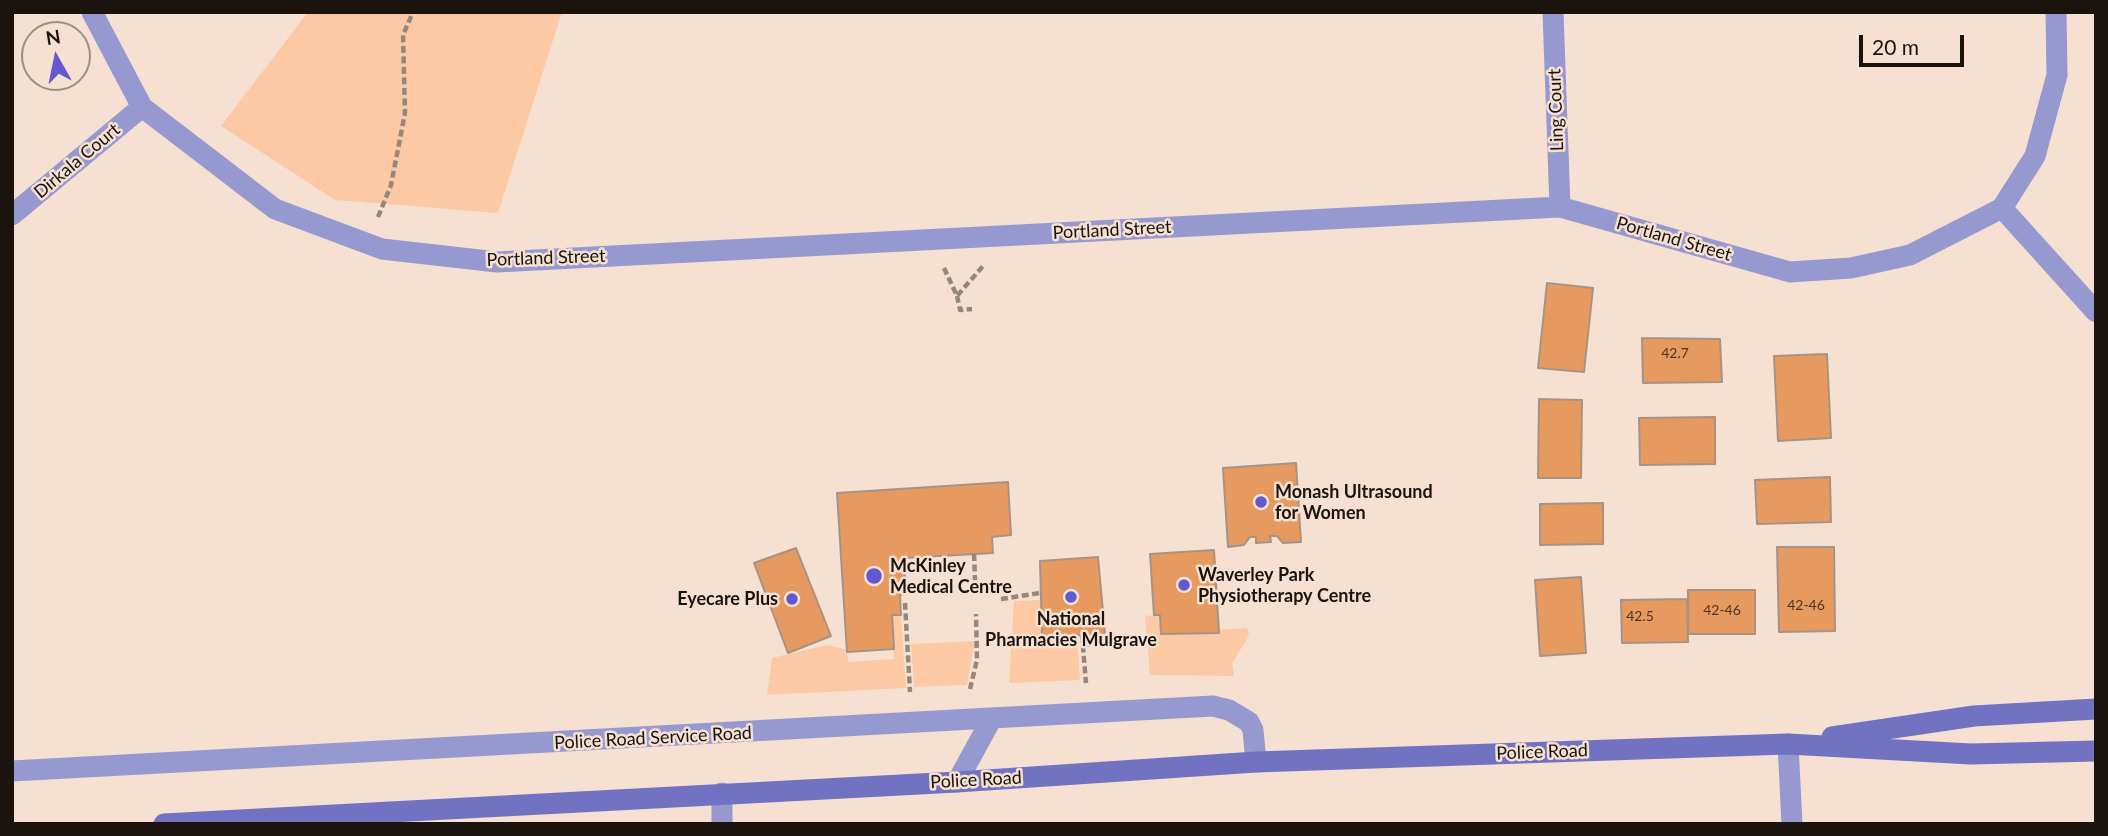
<!DOCTYPE html>
<html>
<head>
<meta charset="utf-8">
<style>
  body { margin:0 }
  #map { position:relative; width:2108px; height:836px; overflow:hidden; background:#f5e0d1; font-family:Lato,sans-serif }
  canvas { display:block }
  .frame { position:absolute; inset:0; border:14px solid #1a130e; pointer-events:none }
  .north { position:absolute; left:21px; top:21px; width:70px; height:70px; box-sizing:border-box; background:#f5e0d1; border:2px solid #9d8e83; border-radius:50%; rotate:351deg; font-size:19px; font-weight:700; line-height:28px; text-align:center; color:#1a130e }
  .north::after { content:''; display:block; margin:auto; width:24px; height:32px; background:#6258d0; clip-path:polygon(50% 0,100% 100%,50% 72%,0 100%) }
  .scale { position:absolute; left:1859px; top:35px; width:105px; height:32px; box-sizing:border-box; border:4px solid #1a130e; border-top:0; padding-left:9px; font-size:21px; line-height:24px; white-space:nowrap; color:#1a130e; -webkit-text-stroke:5px #f5e0d1; paint-order:stroke }
</style>
</head>
<body>
<div id="map">
<canvas width="2108" height="836"></canvas>
<div class="frame"></div>
<div class="north">N</div>
<div class="scale">20 m</div>
</div>
<script>
const context = document.querySelector('canvas').getContext('2d');
context.lineJoin = 'round';
function fill(path, color) {
  context.fillStyle = color;
  context.fill(path, 'evenodd');
}
function shape(rows) {
  const path = new Path2D();
  for (const r of rows) {
    path.moveTo(r[0], r[1]);
    for (let i = 2; i < r.length; i += 2) path.lineTo(r[i], r[i + 1]);
  }
  return path;
}
function trace(path, color, width, dash) {
  context.strokeStyle = color;
  context.lineWidth = width;
  context.lineCap = dash ? 'butt' : 'round';
  context.setLineDash(dash || []);
  context.stroke(path);
}
function write(font, color, halo, rows, align = 'center') {
  context.font = font + ' Lato,sans-serif';
  context.lineWidth = 5;
  context.setLineDash([]);
  context.textBaseline = 'middle';
  context.strokeStyle = halo;
  context.fillStyle = color;
  for (const [text, x, y, turn = 0] of rows) {
    context.save();
    context.translate(x, y);
    context.rotate((+turn || 0) * Math.PI / 180);
    context.textAlign = isNaN(turn) ? turn : align;
    if (halo) context.strokeText(text, 0, 0);
    context.fillText(text, 0, 0);
    context.restore();
  }
}
const green = shape([
  [308,12,562,12,498,213,335,200,221,126],
  [1040,600,1043,637,1077,635,1080,680,1009,683,1014,601],
  [892,615,901,615,906,688,767,695,772,658,827,645,847,650,848,662,894,659],
  [1160,615,1162,634,1219,633,1219,630,1247,628,1249,635,1232,664,1234,676,1150,675,1145,616],
  [975,641,967,685,914,687,911,644]
]);
const building = shape([
  [1547,283,1593,288,1584,372,1538,368,1547,283],
  [1642,338,1720,339,1722,382,1643,383,1642,338],
  [1827,354,1831,438,1778,441,1774,356,1827,354],
  [1539,399,1582,400,1581,478,1538,478,1539,399],
  [1715,417,1715,464,1640,465,1639,418,1715,417],
  [1296,463,1301,542,1283,543,1277,536,1270,536,1271,542,1256,543,1256,537,1250,537,1244,545,1228,547,1223,468,1296,463],
  [1830,477,1831,522,1757,524,1755,480,1830,477],
  [1008,482,1011,535,992,537,993,553,904,558,906,594,900,595,901,615,892,615,894,649,847,652,837,493,1008,482],
  [1603,503,1603,544,1540,545,1540,504,1603,503],
  [1777,547,1834,547,1835,631,1779,632,1777,547],
  [796,548,831,636,788,653,754,563,796,548],
  [1214,550,1219,633,1161,634,1160,615,1154,615,1150,554,1214,550],
  [1098,557,1105,634,1042,637,1040,561,1098,557],
  [1581,577,1586,653,1540,656,1535,580,1581,577],
  [1688,590,1755,590,1755,634,1688,634,1688,590],
  [1687,599,1688,642,1622,643,1621,600,1687,599]
]);
const path = shape([
  [378,217,391,185,405,113,403,35,413,12],
  [944,268,957,296,983,266],
  [957,296,960,310,972,309],
  [974,554,975,580],
  [1001,599,1040,593],
  [905,603,910,692],
  [1082,635,1086,683],
  [1083,645,1128,642],
  [970,689,977,660,976,614]
]);
const minor = shape([
  [92,12,142,107,275,209,382,249,497,262,1560,207,1790,272,1851,268,1910,255,2002,208,2035,156,2057,75,2056,12],
  [1553,12,1560,207],
  [2002,208,2096,312],
  [12,215,142,107],
  [1788,744,1792,824],
  [12,771,1213,706,1229,710,1249,722,1253,730,1256,762],
  [957,782,992,718],
  [722,793,722,824]
]);
const secondary = shape([
  [1832,737,1974,716,2096,709],
  [164,824,957,782,1256,762,1788,744,1971,754,2096,751]
]);
const markers = [
  [1261,502,7,"#6258d0"],
  [874,576,9,"#6258d0"],
  [1184,585,7,"#6258d0"],
  [1071,597,7,"#6258d0"],
  [792,599,7,"#6258d0"]
];
const numberNames = [
  ["42.7",1675,353],
  ["42-46",1806,605],
  ["42-46",1722,610],
  ["42.5",1640,616]
];
const streetNames = [
  ["Ling Court",1556,110,-92],
  ["Dirkala Court",77,161,-40],
  ["Portland Street",1112,230,-3],
  ["Portland Street",1674,239,16],
  ["Portland Street",546,258,-2],
  ["Police Road Service Road",653,738,-3],
  ["Police Road",1542,752,-2],
  ["Police Road",976,780,-3]
];
const poiNames = [
  ["Monash Ultrasound",1275,492],
  ["for Women",1275,513],
  ["McKinley",890,566],
  ["Medical Centre",890,587],
  ["Waverley Park",1198,575],
  ["Physiotherapy Centre",1198,596],
  ["Eyecare Plus",778,599,"right"],
  ["National",1071,619,"center"],
  ["Pharmacies Mulgrave",1071,640,"center"]
];
fill(green, '#fdc9a5');
fill(building, '#e69a60');
trace(building, '#a79386', 2);
trace(path, '#96877c', 4.5, [7, 3.5]);
trace(minor, '#9699cf', 21);
trace(secondary, '#7272c2', 21);
for (const [x, y, r, color] of markers) {
  const dot = new Path2D();
  dot.arc(x, y, r, 0, 2 * Math.PI);
  context.fillStyle = color;
  context.fill(dot);
  trace(dot, '#f5e0d1', 2.5);
}
write('14px', '#4d3522', null, numberNames);
write('18px', '#1a130e', '#f5e0d1', streetNames);
write('bold 18px', '#1a130e', '#f5e0d1', poiNames, 'left');
</script>
</body>
</html>
